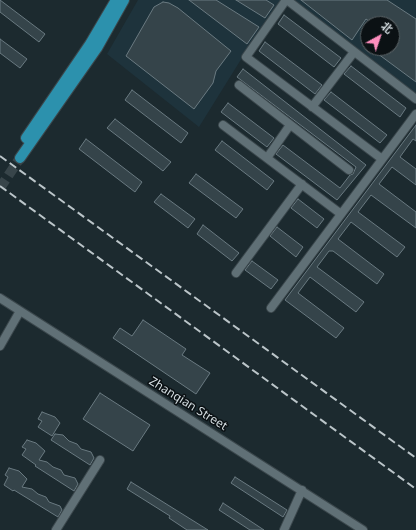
<!DOCTYPE html>
<html>
<head>
<meta charset="utf-8">
<style>
  body { margin:0 }
  #map { position:relative; width:416px; height:530px; overflow:hidden; background:#1c2a2f; font-family:"Noto Sans","Noto Sans SC",sans-serif }
  canvas { display:block }
  .north { position:absolute; left:360px; top:16px; width:40px; height:40px; box-sizing:border-box; background:#0b1114; border:1px solid #5b6366; border-radius:50%; rotate:40deg; font-size:11px; font-weight:700; line-height:16px; text-align:center; color:#d4dde1 }
  .north::after { content:''; display:block; margin:auto; width:14px; height:18px; background:#fe8ebe; clip-path:polygon(50% 0,100% 100%,50% 72%,0 100%) }
</style>
</head>
<body>
<div id="map">
<canvas width="416" height="530"></canvas>
<div class="north">北</div>
</div>
<script>
const context = document.querySelector('canvas').getContext('2d');
context.lineJoin = 'round';
function fill(path, color) {
  context.fillStyle = color;
  context.fill(path, 'evenodd');
}
function shape(rows) {
  const path = new Path2D();
  for (const r of rows) {
    path.moveTo(r[0], r[1]);
    for (let i = 2; i < r.length; i += 2) path.lineTo(r[i], r[i + 1]);
  }
  return path;
}
function trace(path, color, width, dash) {
  context.strokeStyle = color;
  context.lineWidth = width;
  context.lineCap = dash ? 'butt' : 'round';
  context.setLineDash(dash || []);
  context.stroke(path);
}
function write(font, color, halo, rows, align = 'center') {
  context.font = font + ' "Noto Sans",sans-serif';
  context.lineWidth = 3;
  context.setLineDash([]);
  context.textBaseline = 'middle';
  context.strokeStyle = halo;
  context.fillStyle = color;
  for (const [text, x, y, turn = 0] of rows) {
    context.save();
    context.translate(x, y);
    context.rotate((+turn || 0) * Math.PI / 180);
    context.textAlign = isNaN(turn) ? turn : align;
    if (halo) context.strokeText(text, 0, 0);
    context.fillText(text, 0, 0);
    context.restore();
  }
}
const built = shape([
  [138,0,283,0,245,53,199,127,107,54],
  [294,0,416,0,416,95],
  [368,24,392,24,392,48,368,48]
]);
const building = shape([
  [0,0,45,34,39,42,0,12,0,0],
  [189,0,216,0,259,27,247,44,189,0],
  [236,0,266,0,274,5,265,18,236,0],
  [301,0,387,0,416,19,416,82,370,48,392,48,392,24,373,24,366,19,352,40,301,0],
  [163,2,169,3,178,8,231,51,216,71,213,83,194,109,126,56,154,7,163,2],
  [284,15,341,58,334,67,278,24,284,15],
  [0,39,27,59,20,68,0,53,0,39],
  [265,42,322,85,315,94,259,51,265,42],
  [351,66,406,108,400,117,344,74,351,66],
  [243,69,366,165,337,200,276,154,283,145,340,188,350,175,353,174,356,167,237,77,243,69],
  [132,90,188,133,181,143,125,100,132,90],
  [331,92,387,135,380,143,324,100,331,92],
  [228,103,274,138,267,147,221,112,228,103],
  [115,119,171,162,163,171,107,128,115,119],
  [416,125,416,141,413,139,400,157,416,169,416,185,392,167,379,184,416,212,416,228,371,195,358,212,405,247,397,257,351,222,338,239,384,274,377,284,333,251,329,251,317,267,364,302,356,312,310,277,298,293,344,328,336,338,285,300,416,125],
  [86,139,142,182,135,192,79,149,86,139],
  [222,141,274,181,267,190,215,150,222,141],
  [196,174,243,209,236,218,189,183,196,174],
  [161,194,195,219,188,228,154,202,161,194],
  [298,199,324,219,317,228,291,208,298,199],
  [203,225,239,253,232,261,197,234,203,225],
  [277,227,303,247,296,257,270,236,277,227],
  [252,261,278,280,271,289,245,270,252,261],
  [143,320,186,349,182,355,210,373,196,394,113,338,120,328,132,336,143,320],
  [100,393,150,425,133,451,83,419,100,393],
  [42,412,55,417,60,423,52,436,38,427,42,421,38,419,42,412],
  [55,434,63,435,69,441,77,444,81,449,91,452,94,458,90,465,51,440,55,434],
  [27,440,36,443,45,451,39,460,47,462,53,467,61,470,64,475,75,478,78,484,74,491,35,466,36,465,22,455,26,449,22,447,27,440],
  [9,468,19,471,27,479,22,487,32,489,38,494,46,497,49,502,60,506,62,510,58,517,14,490,13,491,4,485,8,477,5,475,9,468],
  [235,477,287,510,283,517,231,483,235,477],
  [131,482,208,530,187,530,169,518,170,516,127,489,131,482],
  [223,503,264,530,250,530,219,510,223,503]
]);
const majorTunnel = shape([
  [0,188,20,158]
]);
const minor = shape([
  [286,0,246,57,382,159],
  [287,0,416,99],
  [239,85,349,170],
  [312,107,354,52],
  [223,125,341,214],
  [267,158,290,125],
  [236,273,302,184],
  [0,298,363,530],
  [271,308,416,114],
  [0,346,20,311],
  [56,530,100,460],
  [284,530,302,490]
]);
const major = shape([
  [26,138,90,44,116,0],
  [20,158,97,48,124,0]
]);
const rail = shape([
  [0,156,416,458],
  [0,186,416,489]
]);
const streetNames = [
  ["Zhanqian Street",188,404,32]
];
fill(built, '#1e333c');
fill(building, '#35444a');
trace(building, '#6a7a81', 1);
trace(majorTunnel, '#38454a', 10, [10, 5]);
trace(minor, '#3b474c', 10);
trace(major, '#3b474c', 12);
trace(minor, '#607076', 8);
trace(major, '#2c91ad', 10);
trace(rail, '#bbc5c9', 2, [8, 4]);
write('12px', '#d4dde1', '#0b1114', streetNames);
</script>
</body>
</html>
